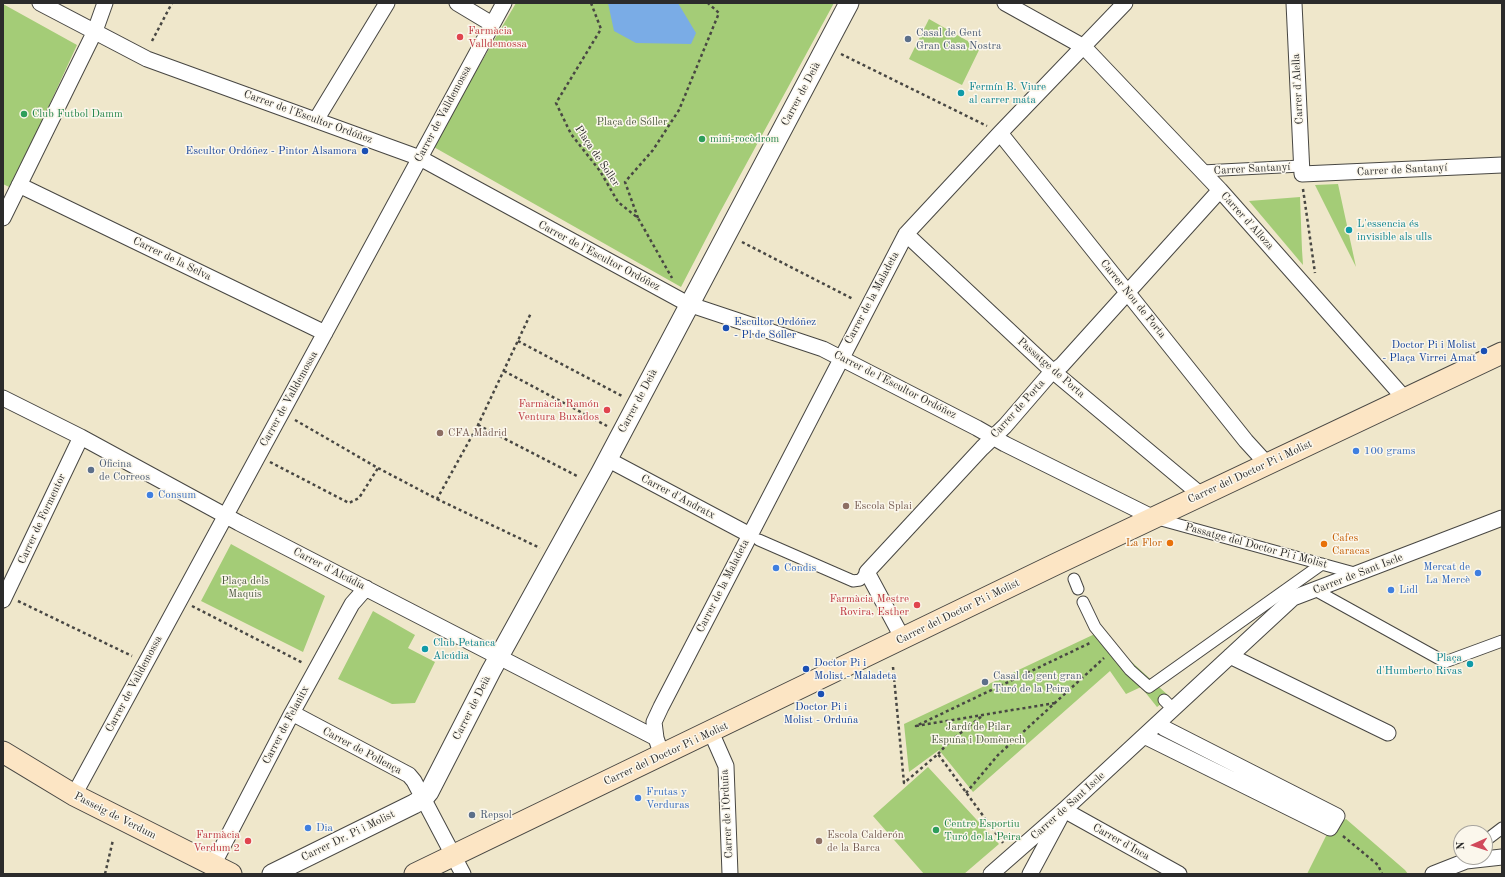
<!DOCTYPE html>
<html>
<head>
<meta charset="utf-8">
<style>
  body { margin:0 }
  #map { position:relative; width:1505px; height:877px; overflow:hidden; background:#efe7cb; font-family:"Old Standard TT",serif }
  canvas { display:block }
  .frame { position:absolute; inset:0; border:4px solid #2b2b2b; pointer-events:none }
  .north { position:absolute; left:1453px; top:825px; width:40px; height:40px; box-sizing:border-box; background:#fbf7ec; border:1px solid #a8a59f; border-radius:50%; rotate:267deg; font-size:11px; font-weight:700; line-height:16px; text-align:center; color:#2b2b2b }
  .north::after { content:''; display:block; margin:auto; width:14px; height:18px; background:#d1495b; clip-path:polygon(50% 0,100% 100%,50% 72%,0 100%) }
</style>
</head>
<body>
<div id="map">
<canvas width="1505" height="877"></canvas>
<div class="frame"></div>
<div class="north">N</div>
</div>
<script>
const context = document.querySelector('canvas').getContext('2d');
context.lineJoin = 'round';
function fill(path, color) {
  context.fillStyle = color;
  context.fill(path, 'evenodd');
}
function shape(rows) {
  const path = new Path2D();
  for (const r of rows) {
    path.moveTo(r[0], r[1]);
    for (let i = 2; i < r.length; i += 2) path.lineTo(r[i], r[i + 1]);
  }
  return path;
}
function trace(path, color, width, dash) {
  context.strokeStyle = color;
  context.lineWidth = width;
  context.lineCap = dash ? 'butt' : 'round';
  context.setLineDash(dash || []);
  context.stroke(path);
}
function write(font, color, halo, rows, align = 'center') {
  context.font = font + ' "Old Standard TT",serif';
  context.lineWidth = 3;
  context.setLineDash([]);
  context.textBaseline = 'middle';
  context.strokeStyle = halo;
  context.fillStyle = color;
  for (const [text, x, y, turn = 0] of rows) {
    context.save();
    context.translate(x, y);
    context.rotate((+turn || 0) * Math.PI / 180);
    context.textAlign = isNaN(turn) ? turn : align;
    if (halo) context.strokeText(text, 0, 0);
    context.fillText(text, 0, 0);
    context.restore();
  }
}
const green = shape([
  [516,3,834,3,719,214,681,287,432,146],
  [3,4,77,45,11,188,3,184],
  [929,19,980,48,962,85,909,59],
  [1338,184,1356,267,1315,185],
  [1300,197,1302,250,1303,265,1249,201],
  [231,544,325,596,303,652,201,601],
  [373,611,415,635,408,648,435,662,415,703,392,704,338,679],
  [1099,632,1170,697,1157,707,1141,687,1126,694,1110,671,973,792,939,750,909,772,904,724],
  [928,767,999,844,964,874,924,874,873,816],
  [1346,819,1405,870,1408,874,1307,874,1330,828]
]);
const water = shape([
  [608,3,678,3,696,33,691,44,636,43,614,31]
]);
const path = shape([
  [591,3,601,29,556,103,571,134,600,171,618,202,638,218,672,278],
  [152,41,172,3],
  [841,54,987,126],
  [1303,189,1315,273],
  [638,218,625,182,653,150,679,110,719,13,708,3],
  [742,242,853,299],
  [518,341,622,396],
  [504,371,607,426],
  [295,420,378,468,437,499,478,425,531,313],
  [478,425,579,477],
  [270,462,349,503,359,498,378,468],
  [437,499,540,548],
  [18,601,132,656],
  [192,606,303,663],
  [893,667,904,783,938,754,1003,843],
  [1055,703,916,726,1092,642],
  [938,754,949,742,982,716],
  [966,793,998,755,1104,658],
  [1343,836,1378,865,1382,874],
  [105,874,113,840]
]);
const pedestrian = shape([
  [1202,171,1301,166],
  [1154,518,1358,574],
  [759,540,853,581,860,580,867,572],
  [1074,579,1078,589],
  [1315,590,1445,662,1502,641],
  [1083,602,1095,627,1130,670,1149,687,1322,564],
  [1164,700,1173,709],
  [1485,841,1502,828]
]);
const minor = shape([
  [40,3,147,59,420,158,688,304,823,349,977,428,1005,444,1154,518],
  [457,3,492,24],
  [1005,3,1084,47,1220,190,1405,399],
  [1294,3,1302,174,1502,165],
  [316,120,387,3],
  [1000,133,1246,441,1267,464],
  [19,185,325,333],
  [3,218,95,31,105,3],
  [906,234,1049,368,1201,495],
  [3,398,81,437,239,523,656,738],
  [607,459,750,535],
  [3,600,81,437],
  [903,639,867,572,982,448,1005,426,1049,375,1062,365,1220,190],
  [1230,656,1388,733],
  [292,713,409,775,414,781,463,874],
  [711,732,726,766,730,874],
  [1144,736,1330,828,1337,816,1164,728],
  [662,756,656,738,654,722,661,707,906,234,1000,133,1125,3],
  [74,795,504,3],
  [1064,810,1179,874],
  [213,865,292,713,352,604,366,588],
  [991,874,1064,810,1293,598,1502,518],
  [1030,874,1060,818],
  [1433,874,1466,861,1502,857]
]);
const tertiary = shape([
  [272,874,414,804,424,798,429,792,491,671,601,472,849,3]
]);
const secondary = shape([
  [3,752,74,795,231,874],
  [415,874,1054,565,1502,353]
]);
const markers = [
  [460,37,4,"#e0444e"],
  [908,39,4,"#5c6f8a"],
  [961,93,4,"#0f9aa8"],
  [24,114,4,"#2e9e5b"],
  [702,139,4,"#2e9e5b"],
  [365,151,4,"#1a4fb4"],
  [1349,230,4,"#0f9aa8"],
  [726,328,4,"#1a4fb4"],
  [1484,351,4,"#1a4fb4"],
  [607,410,4,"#e0444e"],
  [440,433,4,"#8d6e63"],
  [1356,451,4,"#3f7fe0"],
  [91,470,4,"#5c6f8a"],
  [150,495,4,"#3f7fe0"],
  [846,506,4,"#8d6e63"],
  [1170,543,4,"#e8710a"],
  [1324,544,4,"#e8710a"],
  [776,568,4,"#3f7fe0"],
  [1478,573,4,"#3f7fe0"],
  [1391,590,4,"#3f7fe0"],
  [917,605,4,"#e0444e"],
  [425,649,4,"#0f9aa8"],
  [1470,664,4,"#0f9aa8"],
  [806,669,4,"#1a4fb4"],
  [985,682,4,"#5c6f8a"],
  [821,694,4,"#1a4fb4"],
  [638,798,4,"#3f7fe0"],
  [472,815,4,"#5c6f8a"],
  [308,828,4,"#3f7fe0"],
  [936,830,4,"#2e9e5b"],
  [248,841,4,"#e0444e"],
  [819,841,4,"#8d6e63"]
];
const healthNames = [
  ["Farmàcia",468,31,"left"],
  ["Valldemossa",468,44,"left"],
  ["Farmàcia Ramón",599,404],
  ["Ventura Buxados",599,417],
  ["Farmàcia Mestre",909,599],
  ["Rovira, Esther",909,612],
  ["Farmàcia",240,835],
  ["Verdum 2",240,848]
];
const serviceNames = [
  ["Casal de Gent",916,33],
  ["Gran Casa Nostra",916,46],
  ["Oficina",99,464],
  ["de Correos",99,477],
  ["Casal de gent gran",993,676],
  ["Turó de la Peira",993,689],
  ["Repsol",480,815]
];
const cultureNames = [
  ["Fermín B. Viure",969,87],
  ["al carrer mata",969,100],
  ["L'essencia és",1357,224],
  ["invisible als ulls",1357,237],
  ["Club Petanca",433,643],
  ["Alcúdia",433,656],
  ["Plaça",1462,658,"right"],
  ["d'Humberto Rivas",1462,671,"right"]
];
const streetNames = [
  ["Carrer d'Alella",1298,89,-93],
  ["Carrer de Deià",801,94,-62],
  ["Carrer de Valldemossa",443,114,-62],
  ["Carrer de l'Escultor Ordóñez",308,117,20],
  ["Plaça de Soller",597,156,56],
  ["Carrer Santanyí",1252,169,-3],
  ["Carrer de Santanyí",1402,170,-3],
  ["Carrer d'Alloza",1247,221,48],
  ["Carrer de l'Escultor Ordóñez",599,256,28],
  ["Carrer de la Selva",172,259,26],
  ["Carrer de la Maladeta",872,298,-62],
  ["Carrer Nou de Porta",1133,299,51],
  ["Passatge de Porta",1051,368,41],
  ["Carrer de l'Escultor Ordóñez",895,385,27],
  ["Carrer de Valldemossa",289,399,-61],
  ["Carrer de Deià",638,401,-62],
  ["Carrer de Porta",1018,409,-48],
  ["Carrer del Doctor Pi i Molist",1250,472,-25],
  ["Carrer d'Andratx",678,497,28],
  ["Carrer de Formentor",42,519,-65],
  ["Passatge del Doctor Pi i Molist",1256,546,15],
  ["Carrer d'Alcúdia",329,569,27],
  ["Carrer de Sant Iscle",1358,574,-21],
  ["Carrer de la Maladeta",723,586,-63],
  ["Carrer del Doctor Pi i Molist",958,612,-26],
  ["Carrer de Valldemossa",134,684,-62],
  ["Carrer de Deià",472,708,-63],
  ["Carrer de Felanitx",286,725,-62],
  ["Carrer de Pollença",362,751,28],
  ["Carrer del Doctor Pi i Molist",666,754,-25],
  ["Carrer de Sant Iscle",1068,806,-42],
  ["Carrer de l'Orduña",727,814,-93],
  ["Passeig de Verdum",115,816,27],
  ["Carrer Dr. Pi i Molist",348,836,-26],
  ["Carrer d'Inca",1121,842,29]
];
const leisureNames = [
  ["Club Futbol Damm",32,114],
  ["mini-rocòdrom",710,139],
  ["Centre Esportiu",944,824],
  ["Turó de la Peira",944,837]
];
const parkNames = [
  ["Plaça de Sóller",632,122],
  ["Plaça dels",245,581],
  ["Maquis",245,594],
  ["Jardí de Pilar",978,727],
  ["Espuña i Domènech",978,740]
];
const transitNames = [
  ["Escultor Ordóñez - Pintor Alsamora",357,151],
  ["Escultor Ordóñez",734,322,"left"],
  ["- Pl de Sóller",734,335,"left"],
  ["Doctor Pi i Molist",1476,345],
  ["- Plaça Virrei Amat",1476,358],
  ["Doctor Pi i",814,663,"left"],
  ["Molist - Maladeta",814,676,"left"],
  ["Doctor Pi i",821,707,"center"],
  ["Molist - Orduña",821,720,"center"]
];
const educationNames = [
  ["CFA Madrid",448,433],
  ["Escola Splai",854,506],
  ["Escola Calderón",827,835],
  ["de la Barca",827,848]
];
const shopNames = [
  ["100 grams",1364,451],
  ["Consum",158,495],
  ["Mercat de",1470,567,"right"],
  ["La Mercè",1470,580,"right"],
  ["Condis",784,568],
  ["Lidl",1399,590],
  ["Frutas y",646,792],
  ["Verduras",646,805],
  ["Dia",316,828]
];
const foodNames = [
  ["Cafes",1332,538],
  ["Caracas",1332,551],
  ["La Flor",1162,543,"right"]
];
fill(green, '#a4cc77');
fill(water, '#7aace6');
trace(pedestrian, '#484743', 13);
trace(minor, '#484743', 17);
trace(tertiary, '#484743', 21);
trace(secondary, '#484743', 23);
trace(path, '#484743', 2.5, [3, 3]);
trace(pedestrian, '#fff', 11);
trace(minor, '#fff', 15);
trace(tertiary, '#fff', 19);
trace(secondary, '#fce5c4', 21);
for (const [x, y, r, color] of markers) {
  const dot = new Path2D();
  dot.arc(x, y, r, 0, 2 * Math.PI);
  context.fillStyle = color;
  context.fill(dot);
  trace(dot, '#fbf7ec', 1.5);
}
write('11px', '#be3a42', '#fbf7ec', healthNames, 'right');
write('11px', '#4e5e75', '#fbf7ec', serviceNames, 'left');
write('11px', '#0d838f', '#fbf7ec', cultureNames, 'left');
write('11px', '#2b2b2b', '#fbf7ec', streetNames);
write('11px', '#27864d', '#fbf7ec', leisureNames, 'left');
write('11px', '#4f5b42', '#fbf7ec', parkNames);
write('11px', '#164399', '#fbf7ec', transitNames, 'right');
write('11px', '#785e54', '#fbf7ec', educationNames, 'left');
write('11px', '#366cbe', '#fbf7ec', shopNames, 'left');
write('11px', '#c56008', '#fbf7ec', foodNames, 'left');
</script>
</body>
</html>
